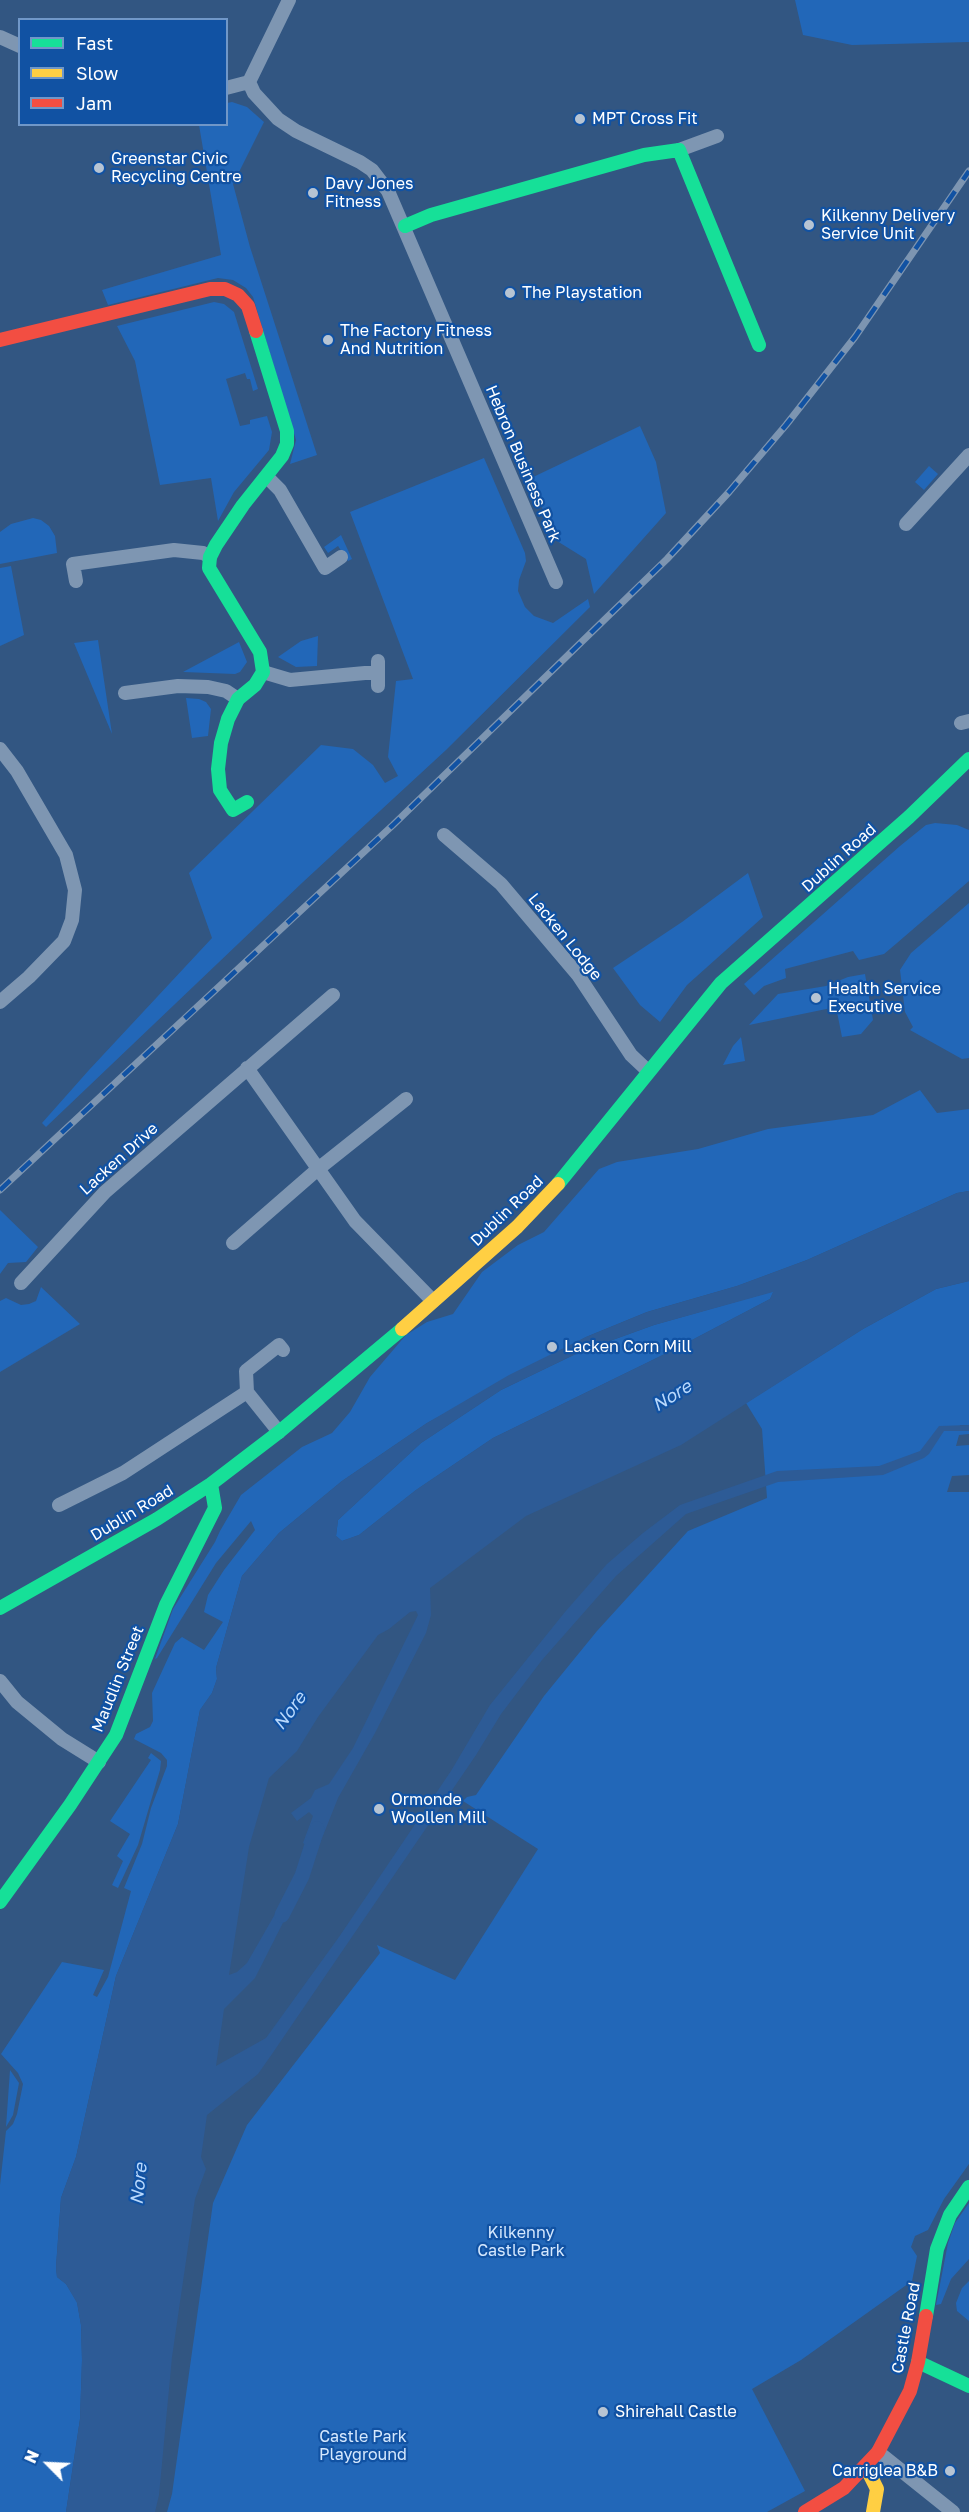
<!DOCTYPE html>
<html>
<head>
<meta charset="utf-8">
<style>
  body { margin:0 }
  #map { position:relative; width:969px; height:2512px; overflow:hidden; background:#325682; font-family:"Golos Text",sans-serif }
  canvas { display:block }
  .legend { position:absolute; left:18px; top:18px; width:210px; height:108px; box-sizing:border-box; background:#1152a3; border:2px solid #7097c8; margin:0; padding:8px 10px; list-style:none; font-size:18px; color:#fff }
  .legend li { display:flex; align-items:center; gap:12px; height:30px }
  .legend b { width:30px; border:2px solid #7097c8 }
  .north { position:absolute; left:18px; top:2434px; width:60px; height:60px; -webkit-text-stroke:4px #1152a3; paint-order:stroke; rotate:294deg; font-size:16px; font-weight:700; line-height:24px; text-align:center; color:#fff }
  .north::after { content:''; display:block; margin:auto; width:21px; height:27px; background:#fff; clip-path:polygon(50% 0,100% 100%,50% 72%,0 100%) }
</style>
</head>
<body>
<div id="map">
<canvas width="969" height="2512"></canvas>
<ul class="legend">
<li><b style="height:8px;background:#16e098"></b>Fast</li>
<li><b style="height:8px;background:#ffcf43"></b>Slow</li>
<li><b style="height:8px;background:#f24e42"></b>Jam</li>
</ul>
<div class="north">N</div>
</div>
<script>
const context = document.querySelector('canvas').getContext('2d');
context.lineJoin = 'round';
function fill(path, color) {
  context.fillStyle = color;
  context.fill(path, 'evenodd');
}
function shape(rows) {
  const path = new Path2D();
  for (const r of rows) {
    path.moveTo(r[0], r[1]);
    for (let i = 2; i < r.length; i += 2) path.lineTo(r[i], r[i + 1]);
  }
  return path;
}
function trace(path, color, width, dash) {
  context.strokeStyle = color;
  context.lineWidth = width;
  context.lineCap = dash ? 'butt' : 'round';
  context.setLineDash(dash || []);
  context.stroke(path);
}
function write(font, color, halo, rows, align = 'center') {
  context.font = font + ' "Golos Text",sans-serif';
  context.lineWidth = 4.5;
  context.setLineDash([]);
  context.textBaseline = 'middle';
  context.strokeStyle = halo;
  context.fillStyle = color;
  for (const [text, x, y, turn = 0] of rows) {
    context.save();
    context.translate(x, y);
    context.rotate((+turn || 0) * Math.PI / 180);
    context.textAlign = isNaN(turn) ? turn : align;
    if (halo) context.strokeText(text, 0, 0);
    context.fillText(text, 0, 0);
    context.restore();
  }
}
const green = shape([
  [795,0,969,0,969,42,852,45,803,35],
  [232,102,247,107,264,122,233,184,250,247,317,455,290,464,296,440,253,297,246,288,233,280,218,278,108,305,102,290,221,255,199,125,226,124,227,103],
  [214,302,224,304,234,312,258,389,253,391,250,379,247,379,245,373,226,379,240,426,250,424,250,420,267,416,272,432,269,450,234,492,218,521,211,478,160,485,135,361,117,326],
  [640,426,656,462,666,513,594,594,586,559,557,541,529,479],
  [484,458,525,553,526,561,519,580,518,591,525,607,534,616,553,623,588,599,590,607,446,750,303,882,46,1127,42,1123,89,1070,212,938,189,873,321,745,353,749,373,765,385,783,398,776,388,757,396,681,413,679,350,512],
  [929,466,938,474,924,490,915,482],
  [33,518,41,520,49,526,55,536,57,553,0,564,0,532,11,524],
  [341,535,352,559,348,561,338,546,328,553,324,547],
  [11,566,24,635,0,646,0,568],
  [318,636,317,666,296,667,278,657,301,641],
  [98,640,112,734,74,643],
  [239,642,247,662,240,672,235,674,183,672],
  [186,698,199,699,206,702,211,709,208,736,192,738],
  [935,823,957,825,969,830,969,881,897,943,884,954,859,960,853,951,785,969,786,978,764,986,754,995,744,984,900,846,926,825],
  [748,873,763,917,687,985,660,1022,640,1005,613,968,682,922],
  [969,903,969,1058,962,1059,910,1030,913,1027,905,1012,900,970,911,953],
  [865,974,873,1020,861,1034,842,1037,836,1007,749,1025,778,994,826,986,848,977],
  [741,1037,745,1061,723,1065,733,1046],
  [920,1090,937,1113,969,1109,969,1191,957,1193,807,1260,737,1286,647,1312,586,1337,427,1423,342,1481,279,1533,242,1576,216,1668,217,1679,212,1693,200,1710,178,1824,116,1976,76,2157,61,2198,56,2267,57,2277,66,2284,77,2302,81,2325,82,2360,80,2419,66,2512,0,2512,0,2185,6,2131,13,2124,17,2114,23,2084,18,2073,1,2054,62,1962,104,1970,93,1995,97,1997,108,1977,131,1891,124,1888,142,1844,151,1808,167,1766,167,1760,161,1753,134,1739,136,1734,150,1727,153,1721,152,1693,175,1643,182,1637,204,1650,223,1622,204,1612,208,1595,224,1570,255,1530,251,1521,216,1563,157,1658,155,1659,173,1609,215,1542,220,1531,241,1495,302,1447,332,1433,350,1412,370,1377,406,1335,427,1322,453,1314,482,1272,518,1245,544,1232,599,1169,617,1162,698,1149,768,1129,873,1115],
  [0,1210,38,1247,26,1262,8,1263,0,1274],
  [969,1281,969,1425,960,1425,959,1430,969,1431,969,1434,959,1435,956,1446,969,1445,969,1475,952,1476,947,1492,969,1492,969,2164,944,2199,928,2230,915,2236,911,2247,917,2256,912,2281,801,2360,752,2389,805,2491,767,2512,167,2512,172,2494,213,2203,247,2125,380,1953,377,1945,455,1980,538,1849,463,1801,467,1797,476,1795,544,1696,597,1631,688,1531,767,1498,762,1429,746,1403,863,1329,936,1289],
  [41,1287,80,1324,0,1372,0,1301,6,1298,21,1305,29,1304,36,1301],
  [774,1291,770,1299,673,1350,493,1438,416,1490,359,1535,342,1541,336,1536,338,1520,421,1443,501,1390,582,1351,654,1325],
  [151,1753,161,1761,160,1770,138,1845,118,1888,112,1885,123,1861,117,1856,130,1834,110,1821,151,1760,148,1758],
  [10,2070,19,2083,13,2115,6,2127],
  [969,2203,969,2259,951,2279,941,2304,936,2305,948,2243,955,2223],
  [969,2281,969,2321,957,2311,956,2303,962,2288]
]);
const water = shape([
  [969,1191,969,1281,936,1289,863,1329,681,1445,526,1516,430,1588,431,1615,426,1633,375,1733,338,1798,318,1848,311,1848,303,1843,313,1816,309,1812,297,1821,291,1813,311,1798,315,1790,329,1784,353,1748,418,1615,416,1611,410,1612,389,1629,378,1635,318,1717,297,1751,269,1778,249,1847,229,1975,237,1972,247,1963,286,1895,294,1901,255,1978,224,2009,216,2066,266,2038,339,1937,451,1771,490,1705,565,1612,607,1564,643,1533,680,1505,777,1471,879,1466,920,1451,939,1426,969,1425,969,1431,944,1431,929,1454,924,1458,883,1475,778,1482,686,1514,616,1576,542,1660,501,1714,476,1755,272,2054,258,2074,207,2115,201,2157,206,2169,195,2199,172,2357,159,2495,155,2512,66,2512,80,2419,82,2360,81,2325,77,2303,66,2284,57,2277,56,2267,61,2198,76,2157,116,1976,178,1824,200,1710,212,1693,217,1679,216,1668,242,1576,279,1533,342,1481,427,1423,509,1375,586,1337,647,1312,737,1286,807,1260,957,1193],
  [773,1292,770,1299,673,1350,493,1438,416,1490,359,1535,342,1541,336,1536,338,1520,421,1443,501,1390,582,1351,654,1325]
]);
const canal = shape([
  [282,1915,302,1876,317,1829]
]);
const street = shape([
  [0,37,20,46],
  [249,82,254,93,278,119,296,131,360,162,372,170,388,191,556,582],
  [226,88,249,82,289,0],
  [679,150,717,136],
  [267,477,280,490,325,568,341,557],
  [906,524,969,455],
  [76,581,73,564,174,550,203,553,210,557],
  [378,661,378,686],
  [263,672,290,680,365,673,378,673],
  [125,693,178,686,208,687,226,691,238,699],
  [961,723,969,721],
  [0,749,17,771,66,855,75,890,72,920,64,941,29,977,0,1002],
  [444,835,501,884,578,975,631,1055,648,1071],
  [247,1068,355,1221,433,1301],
  [233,1243,318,1169,406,1099],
  [21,1283,105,1192,333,995],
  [247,1392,246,1371,279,1345,283,1350],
  [59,1505,123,1473,247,1392,279,1432],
  [0,1681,17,1702,62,1739,99,1762],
  [878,2452,953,2512]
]);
const fast = shape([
  [405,226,431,215,644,155,679,150,759,345],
  [247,802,233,810,220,790,218,769,221,743,228,719,238,699,255,685,263,672,260,652,209,568,210,557,216,545,243,505,282,456,287,444,287,431,256,331],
  [558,1184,721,983,909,817,969,759],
  [0,1608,157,1519,211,1484,279,1432,402,1329],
  [0,1902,70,1805,116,1735,166,1605,215,1508,211,1484],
  [926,2316,937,2249,950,2215,969,2187],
  [918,2362,969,2386]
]);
const slow = shape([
  [402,1329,517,1227,558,1184],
  [866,2467,877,2489,873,2512]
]);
const jam = shape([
  [0,340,210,289,225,289,238,295,248,306,256,331],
  [805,2512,844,2488,878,2452,910,2391,918,2362,926,2316]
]);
const rail = shape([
  [0,1190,393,825,667,559,729,492,786,425,855,337,969,171]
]);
const markers = [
  [580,119,6,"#b7c4d3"],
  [99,168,6,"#b7c4d3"],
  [313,193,6,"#b7c4d3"],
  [809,225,6,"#b7c4d3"],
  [510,293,6,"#b7c4d3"],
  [328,340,6,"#b7c4d3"],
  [816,998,6,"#b7c4d3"],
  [552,1347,6,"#b7c4d3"],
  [379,1809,6,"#b7c4d3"],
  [603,2412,6,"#b7c4d3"],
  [950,2471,6,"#b7c4d3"]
];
const poiNames = [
  ["MPT Cross Fit",592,119],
  ["Greenstar Civic",111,159],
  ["Recycling Centre",111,177],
  ["Davy Jones",325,184],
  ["Fitness",325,202],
  ["Kilkenny Delivery",821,216],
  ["Service Unit",821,234],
  ["The Playstation",522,293],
  ["The Factory Fitness",340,331],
  ["And Nutrition",340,349],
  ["Health Service",828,989],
  ["Executive",828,1007],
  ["Lacken Corn Mill",564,1347],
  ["Ormonde",391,1800],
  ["Woollen Mill",391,1818],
  ["Shirehall Castle",615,2412],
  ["Carriglea B&B",938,2471,"right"]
];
const streetNames = [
  ["Hebron Business Park",523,464,67],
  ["Dublin Road",839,858,-42],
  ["Lacken Lodge",565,937,51],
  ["Lacken Drive",119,1159,-42],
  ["Dublin Road",507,1211,-44],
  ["Dublin Road",132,1513,-31],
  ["Maudlin Street",118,1679,-68],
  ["Castle Road",906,2328,-79]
];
const parkNames = [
  ["Kilkenny",521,2233],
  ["Castle Park",521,2251],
  ["Castle Park",363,2437],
  ["Playground",363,2455]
];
const waterNames = [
  ["Nore",672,1396,-32],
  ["Nore",290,1711,-54],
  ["Nore",139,2184,-84]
];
fill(green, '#2267b8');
fill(water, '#2d5b96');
trace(canal, '#2d5b96', 15);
trace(street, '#7e96b2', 14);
trace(fast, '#16e098', 14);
trace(slow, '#ffcf43', 14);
trace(jam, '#f24e42', 14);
trace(rail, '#7d95b1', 7);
trace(rail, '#1152a3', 4.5, [14]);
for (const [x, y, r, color] of markers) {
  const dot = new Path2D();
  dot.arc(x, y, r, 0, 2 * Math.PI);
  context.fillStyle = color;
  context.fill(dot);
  trace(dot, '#1152a3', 2);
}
write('16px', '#fff', '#1152a3', poiNames, 'left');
write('16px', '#fff', '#1152a3', streetNames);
write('16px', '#d5e8fe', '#1152a3', parkNames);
write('italic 18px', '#b8d8fc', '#1152a3', waterNames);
</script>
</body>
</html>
